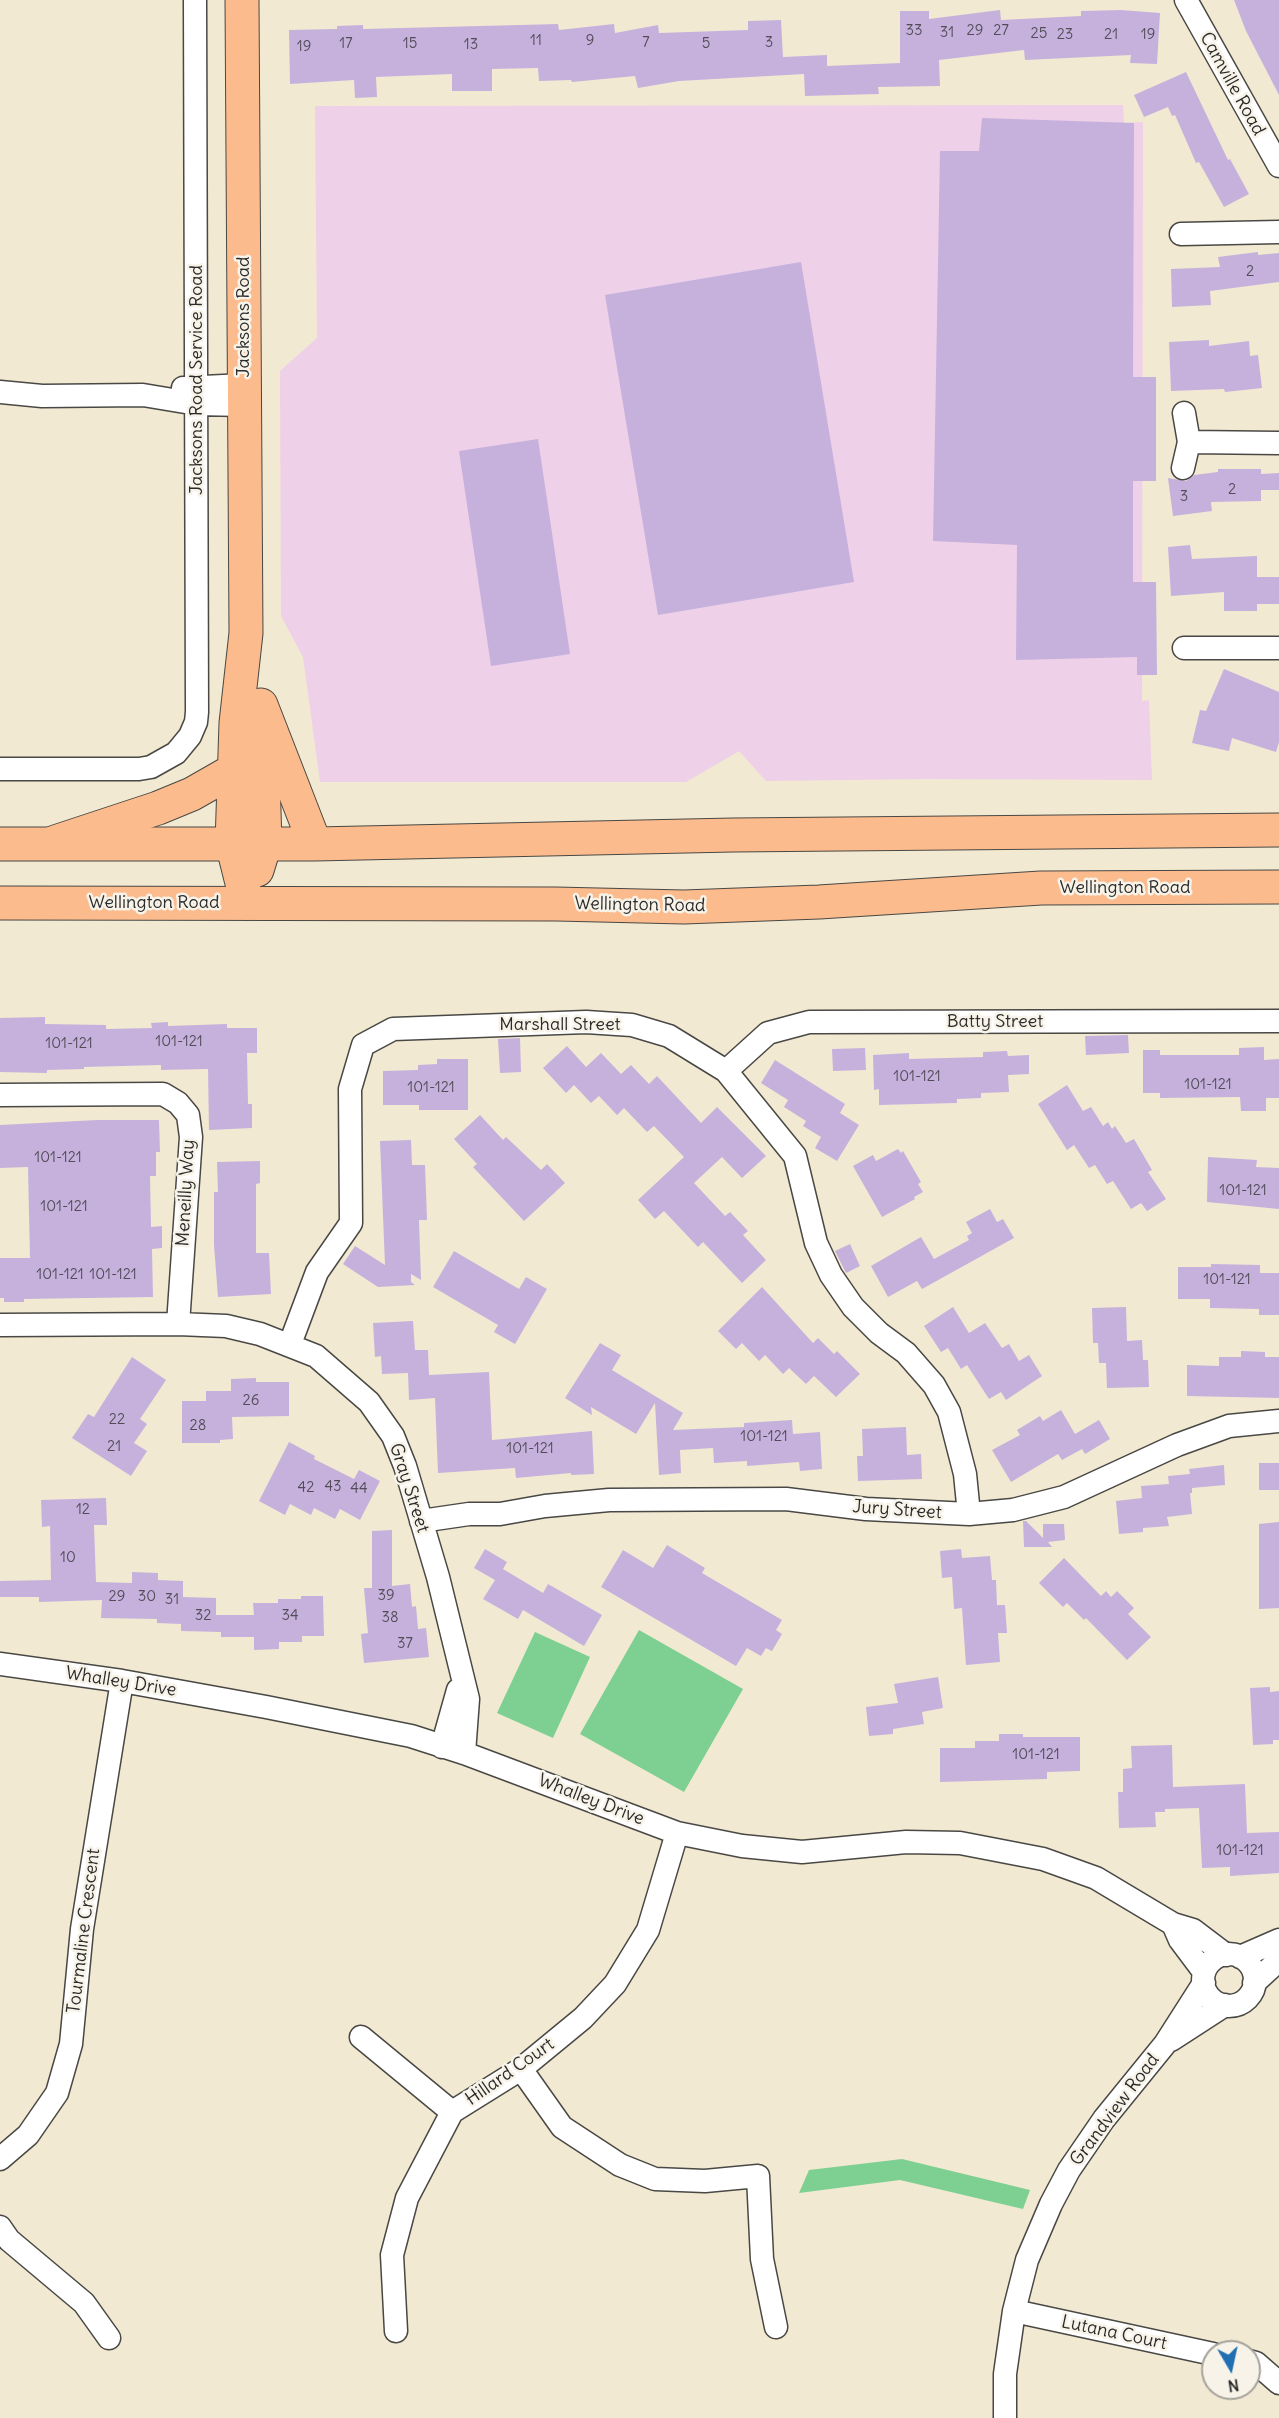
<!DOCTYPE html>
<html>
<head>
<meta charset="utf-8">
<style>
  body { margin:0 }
  #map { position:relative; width:1279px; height:2418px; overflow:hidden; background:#f2e9d2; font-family:Delius,sans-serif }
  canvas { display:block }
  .north { position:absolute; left:1201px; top:2340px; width:60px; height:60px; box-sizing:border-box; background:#f7f3e8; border:2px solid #a5a39c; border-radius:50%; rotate:171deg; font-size:16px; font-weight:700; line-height:24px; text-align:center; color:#2b2b2b }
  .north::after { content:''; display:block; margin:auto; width:21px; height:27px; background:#1f6fb2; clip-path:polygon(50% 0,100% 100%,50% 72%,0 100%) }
</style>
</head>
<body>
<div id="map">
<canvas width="1279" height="2418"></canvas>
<div class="north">N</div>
</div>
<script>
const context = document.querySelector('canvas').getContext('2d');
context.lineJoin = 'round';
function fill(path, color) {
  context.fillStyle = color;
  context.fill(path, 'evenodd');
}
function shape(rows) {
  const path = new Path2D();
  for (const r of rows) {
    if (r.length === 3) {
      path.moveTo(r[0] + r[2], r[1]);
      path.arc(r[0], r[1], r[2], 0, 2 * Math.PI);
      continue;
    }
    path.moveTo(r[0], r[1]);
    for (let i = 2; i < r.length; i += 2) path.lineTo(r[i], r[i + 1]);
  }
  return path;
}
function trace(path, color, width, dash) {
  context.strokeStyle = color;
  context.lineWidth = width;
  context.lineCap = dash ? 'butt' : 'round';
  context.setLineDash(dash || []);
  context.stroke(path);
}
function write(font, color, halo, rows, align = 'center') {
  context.font = font + ' Delius,sans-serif';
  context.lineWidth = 5;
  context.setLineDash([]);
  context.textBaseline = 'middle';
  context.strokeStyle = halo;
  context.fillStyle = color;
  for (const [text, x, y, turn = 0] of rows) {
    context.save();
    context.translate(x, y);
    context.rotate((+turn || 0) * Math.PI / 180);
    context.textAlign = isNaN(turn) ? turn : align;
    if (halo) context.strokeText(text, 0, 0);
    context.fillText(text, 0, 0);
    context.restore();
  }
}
const built = shape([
  [1123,105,1124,123,1143,122,1142,701,1149,700,1152,780,924,779,766,781,739,751,686,782,320,782,303,657,281,616,280,371,317,338,315,106]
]);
const green = shape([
  [639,1630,743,1689,684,1792,580,1734],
  [535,1632,590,1657,553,1738,497,1713],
  [902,2159,1030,2190,1023,2209,900,2180,799,2193,809,2170]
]);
const building = shape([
  [1234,0,1279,0,1279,95,1246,31],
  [1000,10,1001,20,1081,16,1081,11,1121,10,1160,13,1157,64,1130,63,1131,55,1025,60,1024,50,939,60,940,86,878,87,879,94,805,96,804,74,679,81,638,88,635,76,572,82,571,80,539,81,538,68,492,69,492,91,452,91,452,74,376,77,377,97,355,98,354,80,290,84,289,30,337,29,337,26,363,25,363,29,558,24,559,30,614,24,615,33,658,25,659,33,748,30,748,21,781,20,783,57,827,55,827,66,900,63,900,11,929,11,929,19],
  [1186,72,1228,160,1230,159,1249,194,1224,207,1199,162,1196,163,1175,115,1172,116,1168,107,1144,117,1134,95],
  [982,118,1134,123,1133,377,1156,377,1156,481,1133,481,1133,582,1156,582,1157,675,1137,675,1137,657,1016,660,1017,545,933,541,940,151,979,151],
  [1258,252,1258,255,1279,253,1279,282,1210,291,1211,305,1172,307,1171,269,1220,267,1218,257],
  [801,262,854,582,658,615,605,295],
  [1209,340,1209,346,1249,341,1250,356,1258,355,1262,388,1225,392,1224,389,1171,391,1169,342],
  [538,439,570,654,491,666,459,451],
  [1218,469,1261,469,1261,474,1279,473,1279,490,1261,490,1261,501,1211,502,1212,511,1173,516,1168,478,1186,481,1194,475,1218,472],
  [1190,545,1192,559,1257,556,1257,577,1279,577,1279,604,1257,604,1257,611,1224,611,1224,592,1171,596,1168,547],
  [1224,669,1279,692,1279,742,1276,752,1232,738,1229,751,1192,743,1200,710,1206,711],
  [45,1017,45,1024,106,1025,106,1029,152,1028,151,1023,168,1022,168,1026,227,1024,227,1028,257,1028,257,1053,247,1053,248,1104,252,1104,252,1128,209,1130,208,1069,161,1070,161,1065,84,1067,84,1069,47,1070,47,1073,0,1072,0,1018],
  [1128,1035,1129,1053,1086,1055,1085,1036],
  [520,1038,521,1072,500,1073,498,1039],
  [567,1046,586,1067,601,1053,621,1074,631,1065,649,1084,657,1076,701,1123,717,1107,766,1156,742,1178,722,1157,694,1183,725,1216,730,1212,748,1231,743,1235,766,1260,742,1283,703,1242,698,1247,664,1211,655,1219,638,1200,684,1157,654,1126,647,1132,624,1108,617,1115,599,1096,591,1103,574,1085,566,1093,543,1068],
  [1264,1047,1264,1060,1279,1059,1279,1098,1266,1098,1266,1111,1241,1111,1240,1097,1160,1098,1160,1093,1143,1093,1143,1050,1160,1050,1160,1055,1239,1055,1239,1048],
  [865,1048,866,1070,833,1071,832,1049],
  [1007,1051,1008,1056,1029,1055,1029,1074,1008,1075,1009,1092,981,1093,981,1098,957,1099,957,1103,879,1105,879,1089,874,1090,873,1055,909,1053,909,1059,983,1057,983,1052],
  [437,1059,468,1059,468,1110,419,1110,419,1105,383,1105,383,1071,418,1070,418,1065,437,1064],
  [775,1060,845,1104,840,1113,859,1125,837,1161,815,1148,821,1137,803,1126,806,1121,784,1107,788,1100,761,1083],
  [1067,1085,1083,1111,1091,1107,1103,1126,1108,1122,1112,1129,1115,1126,1126,1143,1134,1139,1152,1170,1148,1172,1166,1199,1147,1211,1141,1203,1131,1209,1113,1181,1107,1184,1095,1165,1089,1168,1074,1145,1067,1150,1038,1104],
  [480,1115,503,1140,506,1137,541,1170,547,1164,565,1183,524,1221,473,1167,477,1164,454,1139],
  [97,1120,159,1120,160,1152,156,1152,156,1176,150,1176,151,1227,162,1226,162,1248,152,1249,153,1297,24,1299,24,1302,4,1302,4,1298,0,1298,0,1258,30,1258,28,1167,0,1168,0,1125],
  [411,1140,412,1165,425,1165,427,1220,419,1220,421,1280,411,1274,411,1282,415,1285,378,1287,343,1264,355,1246,385,1265,380,1141],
  [898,1149,901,1153,903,1151,921,1182,918,1184,923,1192,914,1197,915,1199,882,1217,853,1166,873,1155,876,1161],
  [1208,1157,1257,1160,1256,1167,1279,1168,1279,1209,1207,1202],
  [260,1161,260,1183,256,1184,256,1253,269,1253,271,1294,218,1297,214,1245,214,1192,218,1192,217,1162],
  [990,1209,997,1222,1003,1219,1014,1238,922,1289,917,1281,888,1297,871,1266,921,1237,934,1259,969,1240,967,1236,972,1233,966,1222],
  [850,1244,860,1266,846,1273,835,1251],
  [454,1251,519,1289,526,1277,547,1289,515,1344,494,1332,498,1325,433,1287],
  [1211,1264,1260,1265,1260,1273,1279,1273,1279,1315,1259,1315,1259,1309,1210,1308,1210,1299,1178,1299,1178,1267,1211,1267],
  [762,1287,813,1343,818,1338,834,1354,837,1351,860,1374,836,1397,814,1376,806,1384,789,1368,783,1374,765,1355,759,1361,742,1343,736,1349,718,1331],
  [953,1307,969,1333,985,1323,1002,1348,1009,1344,1019,1361,1029,1355,1042,1376,1006,1400,1001,1392,989,1399,967,1365,961,1369,948,1348,941,1352,924,1326],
  [1126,1307,1127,1341,1142,1340,1143,1360,1148,1360,1149,1387,1107,1388,1106,1363,1099,1363,1098,1343,1093,1343,1092,1308],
  [413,1321,415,1350,428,1350,429,1375,489,1372,492,1440,592,1431,594,1474,571,1475,571,1473,516,1478,515,1468,438,1473,435,1398,409,1400,408,1373,382,1374,381,1356,375,1357,373,1323],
  [600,1343,621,1355,612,1370,683,1413,673,1430,744,1427,744,1423,792,1420,793,1434,820,1432,822,1469,800,1471,799,1462,747,1466,747,1461,714,1463,713,1448,680,1450,681,1473,659,1475,655,1403,636,1434,591,1407,592,1415,565,1398],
  [1241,1351,1265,1352,1265,1357,1279,1357,1279,1398,1187,1396,1187,1365,1219,1366,1219,1357,1241,1357],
  [132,1357,166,1380,140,1419,147,1424,134,1443,147,1451,131,1476,72,1438,88,1414,94,1417],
  [256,1378,256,1382,289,1382,289,1416,232,1417,233,1439,220,1440,220,1443,182,1443,182,1401,206,1401,206,1391,231,1391,231,1379],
  [1061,1410,1075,1434,1099,1420,1110,1439,1085,1454,1082,1449,1062,1460,1058,1454,1011,1482,992,1450,1020,1435,1017,1430,1040,1416,1043,1421],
  [906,1427,907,1455,921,1454,922,1479,858,1481,857,1456,863,1456,862,1429],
  [289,1442,315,1456,314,1459,354,1479,359,1470,380,1481,360,1520,340,1509,335,1519,314,1508,311,1515,290,1504,285,1515,259,1501],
  [1259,1463,1279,1463,1279,1490,1259,1490],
  [1224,1465,1225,1485,1192,1488,1192,1493,1190,1493,1192,1514,1167,1517,1169,1526,1143,1528,1143,1532,1119,1534,1116,1501,1142,1498,1141,1486,1169,1484,1168,1476,1190,1474,1189,1469],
  [106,1498,107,1525,94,1525,96,1582,132,1583,132,1572,158,1573,158,1580,183,1581,183,1597,216,1598,216,1615,254,1615,253,1603,278,1603,278,1599,301,1599,301,1596,323,1596,324,1636,302,1636,302,1642,279,1642,279,1649,254,1650,254,1637,221,1637,221,1632,181,1631,181,1624,157,1623,157,1619,101,1618,102,1600,39,1602,39,1597,0,1597,0,1581,51,1580,50,1526,42,1527,41,1500],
  [1023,1521,1026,1521,1043,1538,1043,1524,1064,1524,1065,1540,1048,1542,1052,1547,1024,1547],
  [1279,1522,1279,1608,1259,1609,1259,1524],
  [392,1530,392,1586,410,1584,412,1607,416,1606,418,1629,426,1628,429,1657,364,1663,361,1634,368,1633,364,1588,372,1588,372,1531],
  [667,1545,705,1568,702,1573,782,1620,776,1630,782,1634,772,1651,766,1648,761,1656,747,1648,736,1666,601,1587,623,1550,653,1568],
  [485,1549,507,1562,503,1569,543,1593,548,1584,602,1615,584,1646,523,1610,518,1619,483,1599,495,1580,474,1568],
  [961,1549,962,1558,990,1556,992,1580,996,1580,997,1605,1005,1605,1007,1633,998,1633,1000,1662,966,1665,962,1608,954,1609,952,1577,942,1578,940,1551],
  [1064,1558,1101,1596,1106,1591,1111,1597,1117,1591,1134,1608,1128,1614,1151,1637,1127,1660,1086,1618,1084,1620,1067,1603,1063,1607,1039,1583],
  [938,1677,943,1708,922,1712,924,1724,893,1729,893,1734,869,1736,866,1707,898,1703,894,1684],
  [1270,1687,1270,1692,1279,1691,1279,1740,1273,1740,1273,1744,1253,1745,1250,1688],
  [999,1734,1023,1734,1023,1737,1080,1737,1080,1771,1047,1772,1047,1779,940,1782,940,1748,975,1748,975,1741,999,1741],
  [1172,1745,1173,1787,1245,1784,1247,1833,1279,1832,1279,1873,1230,1876,1230,1867,1202,1868,1199,1808,1165,1809,1165,1812,1155,1812,1156,1827,1119,1828,1118,1792,1123,1792,1123,1769,1132,1768,1131,1746]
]);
const street = shape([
  [1186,0,1279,166],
  [1181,234,1279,232],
  [183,388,244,385],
  [0,392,42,396,143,395,197,404,244,405],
  [1189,442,1279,443],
  [1183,468,1189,442,1184,413],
  [1184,648,1279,648],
  [0,769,139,769,151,767,176,753,190,736,196,722,197,712,195,0],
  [726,1071,768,1033,809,1022,1279,1021],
  [0,1095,163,1094,178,1103,188,1115,191,1137,178,1324],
  [0,1325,178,1324,226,1326,260,1334,316,1356,369,1402,393,1436,405,1466,438,1577,468,1699,464,1753],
  [290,1344,317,1272,351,1223,350,1089,363,1045,393,1029,586,1022,632,1025,669,1036,726,1071,795,1156,816,1243,831,1275,853,1307,879,1333,906,1353,934,1385,949,1412,965,1474,969,1514],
  [421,1521,469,1514,500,1514,545,1506,609,1500,786,1499,866,1509,969,1514,1013,1510,1064,1497,1177,1445,1229,1426,1279,1421],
  [0,1664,122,1681,266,1707,411,1736,464,1753,677,1833,742,1846,802,1852,906,1842,960,1843,1043,1859,1096,1878,1173,1924,1193,1930,1226,1955],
  [442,1747,458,1690],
  [1173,1924,1180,1940,1204,1972],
  [1229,1980,26],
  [1240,1957,1279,1940],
  [1254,1983,1279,1960],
  [361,2037,452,2112],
  [1171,2040,1225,2005],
  [521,2069,562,2127,620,2165,655,2179,705,2181,758,2176,762,2259,776,2327],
  [0,2159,28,2135,57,2093,71,2044,82,1929,122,1681],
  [0,2227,9,2240,84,2303,109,2338],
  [1014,2311,1213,2354],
  [396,2331,392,2255,407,2198,452,2112,521,2069,583,2018,615,1984,648,1930,677,1833],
  [1249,2361,1256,2363,1279,2383],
  [1005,2418,1005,2374,1014,2311,1027,2260,1051,2204,1069,2170,1104,2119,1165,2044,1204,1983]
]);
const primary = shape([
  [242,0,246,633,236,723,232,843,247,903],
  [55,842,158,808,192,794,234,770],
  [257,870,265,844,261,710]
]);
const highway = shape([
  [261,705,315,844],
  [0,844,315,844,733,835,1279,830],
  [0,903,556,904,684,907,819,902,1041,888,1279,887]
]);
const numberNames = [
  ["33",914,31],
  ["29",975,31],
  ["27",1001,31],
  ["31",947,33],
  ["25",1039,34],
  ["23",1065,35],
  ["21",1111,35],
  ["19",1148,35],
  ["11",536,41],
  ["9",590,41],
  ["7",646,43],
  ["3",769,43],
  ["17",346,44],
  ["15",410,44],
  ["5",706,44],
  ["13",471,45],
  ["19",304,47],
  ["2",1250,272],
  ["2",1232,490],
  ["3",1184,497],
  ["101-121",179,1042],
  ["101-121",69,1044],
  ["101-121",917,1077],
  ["101-121",1208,1085],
  ["101-121",431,1088],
  ["101-121",58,1158],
  ["101-121",1243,1191],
  ["101-121",64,1207],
  ["101-121",60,1275],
  ["101-121",113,1275],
  ["101-121",1227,1280],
  ["26",251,1401],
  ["22",117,1420],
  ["28",198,1426],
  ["101-121",764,1437],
  ["21",114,1447],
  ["101-121",530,1449],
  ["43",333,1487],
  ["42",306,1488],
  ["44",359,1489],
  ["12",83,1510],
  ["10",68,1558],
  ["39",386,1596],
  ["29",117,1597],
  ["30",147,1597],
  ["31",172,1600],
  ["32",203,1616],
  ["34",290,1616],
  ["38",390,1618],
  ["37",405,1644],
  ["101-121",1036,1755],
  ["101-121",1240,1851]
];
const streetNames = [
  ["Camville Road",1232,84,61],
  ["Jacksons Road",244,317,-90],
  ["Jacksons Road Service Road",197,380,-90],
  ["Wellington Road",1125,888],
  ["Wellington Road",154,903],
  ["Wellington Road",640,905,1],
  ["Batty Street",995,1022],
  ["Marshall Street",560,1025],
  ["Meneilly Way",186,1193,-87],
  ["Gray Street",409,1488,72],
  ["Jury Street",897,1510,4],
  ["Whalley Drive",121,1682,9],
  ["Whalley Drive",591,1800,21],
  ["Tourmaline Crescent",84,1931,-83],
  ["Hillard Court",510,2072,-35],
  ["Grandview Road",1115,2110,-53],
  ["Lutana Court",1114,2333,12]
];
fill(built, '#eed0e8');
fill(green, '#7dd092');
fill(building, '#c6b1dd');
trace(street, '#494844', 25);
trace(primary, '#494844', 35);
trace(highway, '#494844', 35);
trace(street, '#fff', 22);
trace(primary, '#fbbb8d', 33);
trace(highway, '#fbbb8d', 33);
write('15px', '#524c58', null, numberNames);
write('18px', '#2b2b2b', '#f7f3e8', streetNames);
</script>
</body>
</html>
